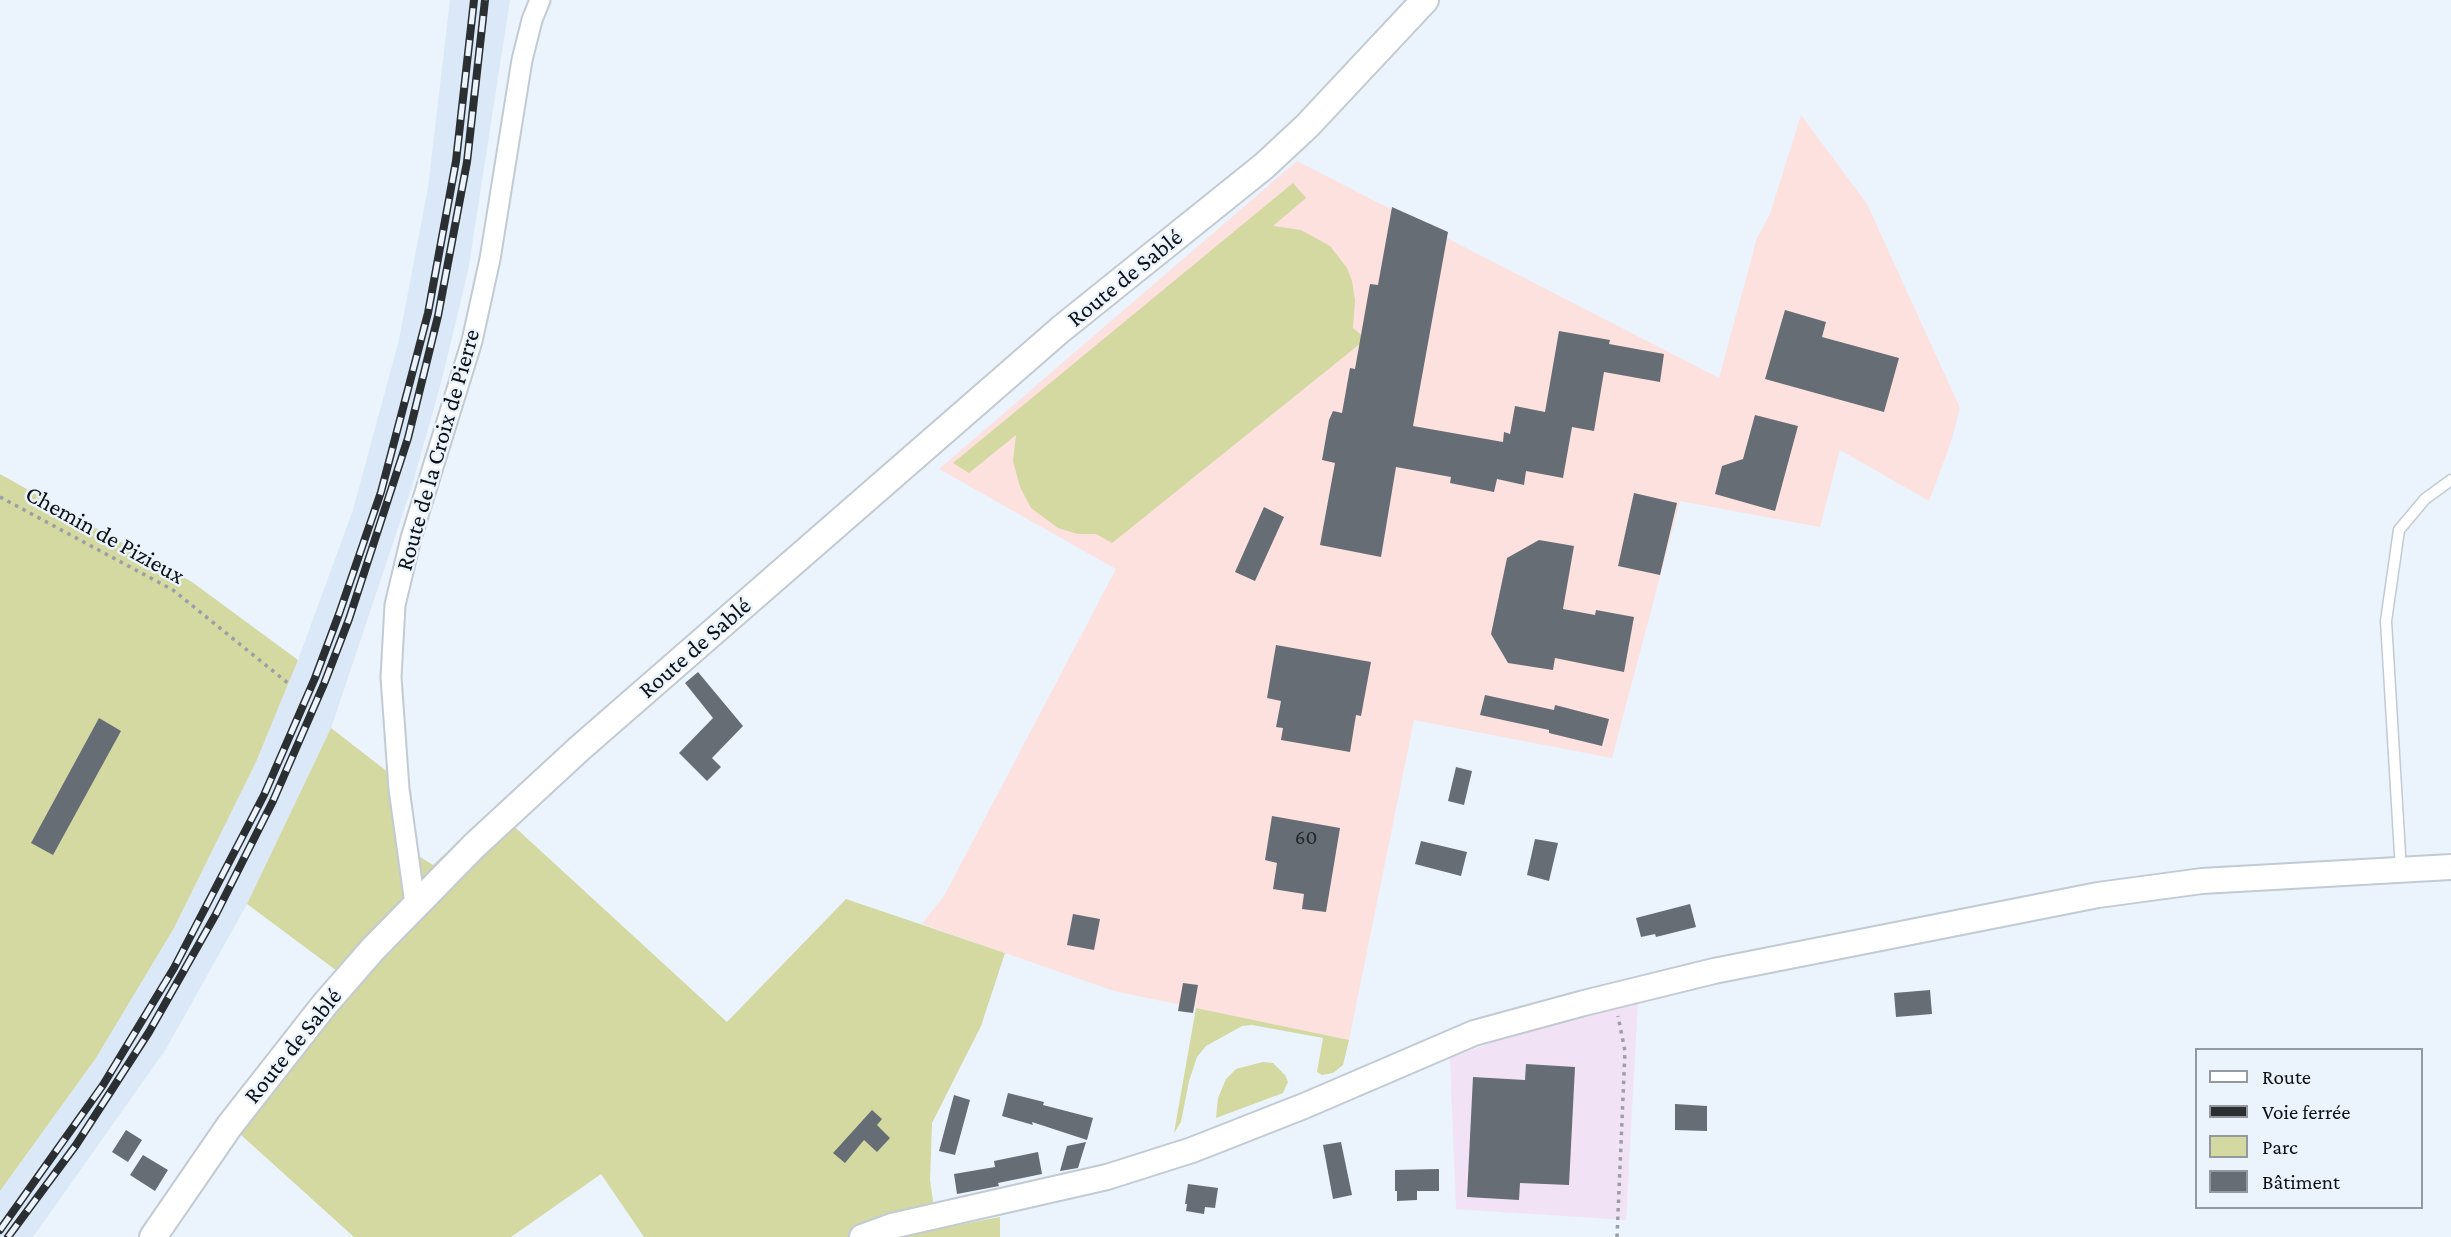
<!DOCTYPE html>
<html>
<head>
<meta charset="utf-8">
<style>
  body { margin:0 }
  #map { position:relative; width:2451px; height:1237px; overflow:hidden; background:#ebf3fc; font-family:"Crimson Pro",serif }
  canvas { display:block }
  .legend { position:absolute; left:2195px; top:1048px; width:228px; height:161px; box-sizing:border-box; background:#ebf3fc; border:2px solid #93999f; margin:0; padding:9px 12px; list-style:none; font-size:21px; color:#0e1114 }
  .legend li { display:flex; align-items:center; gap:14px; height:35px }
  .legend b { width:35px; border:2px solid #93999f }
</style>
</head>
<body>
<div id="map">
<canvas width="2451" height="1237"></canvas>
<ul class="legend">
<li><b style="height:9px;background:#fff"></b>Route</li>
<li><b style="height:9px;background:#2b2f32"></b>Voie ferrée</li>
<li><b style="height:19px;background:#d3d9a1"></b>Parc</li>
<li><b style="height:19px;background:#666d75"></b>Bâtiment</li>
</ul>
</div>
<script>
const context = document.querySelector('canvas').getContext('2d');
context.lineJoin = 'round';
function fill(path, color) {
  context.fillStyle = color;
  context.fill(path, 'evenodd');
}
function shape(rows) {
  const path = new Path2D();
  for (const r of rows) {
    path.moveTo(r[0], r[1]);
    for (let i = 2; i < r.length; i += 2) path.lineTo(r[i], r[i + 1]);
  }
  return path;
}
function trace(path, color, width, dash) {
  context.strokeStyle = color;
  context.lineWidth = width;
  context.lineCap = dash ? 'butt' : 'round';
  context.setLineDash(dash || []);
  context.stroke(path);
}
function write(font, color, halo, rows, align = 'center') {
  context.font = font + ' "Crimson Pro",serif';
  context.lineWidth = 5;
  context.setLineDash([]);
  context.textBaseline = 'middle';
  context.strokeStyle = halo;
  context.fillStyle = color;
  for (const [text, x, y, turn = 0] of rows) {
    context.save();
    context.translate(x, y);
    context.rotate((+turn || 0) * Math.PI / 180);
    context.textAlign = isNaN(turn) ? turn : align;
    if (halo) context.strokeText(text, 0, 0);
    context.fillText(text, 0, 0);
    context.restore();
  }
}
const built = shape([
  [450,0,510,0,468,271,441,383,411,489,331,728,247,904,166,1049,33,1237,0,1237,0,1191,96,1058,174,928,256,762,298,660,353,510,399,340,428,188]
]);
const industrial = shape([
  [1638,1002,1626,1220,1456,1209,1450,1058,1539,1025]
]);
const education = shape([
  [1801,115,1867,204,1960,408,1950,445,1929,501,1840,450,1820,527,1680,501,1612,758,1414,720,1349,1040,1114,991,922,924,944,896,1116,569,939,469,1297,161,1719,378,1757,238,1770,214]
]);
const green = shape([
  [1293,183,1306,198,1273,226,1301,230,1330,246,1347,268,1352,281,1355,300,1353,328,1366,339,1112,543,1096,534,1078,534,1058,528,1031,508,1020,487,1013,461,1016,435,969,473,953,463],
  [0,474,192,582,298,660,256,762,174,928,96,1058,0,1191],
  [331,728,411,790,417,855,433,865,494,808,727,1022,846,899,1005,953,981,1026,932,1123,930,1180,937,1229,1000,1217,1000,1237,644,1237,601,1174,511,1237,354,1237,230,1125,341,974,247,904],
  [1196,1008,1349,1040,1343,1065,1333,1073,1322,1075,1317,1072,1323,1038,1252,1025,1242,1026,1206,1046,1197,1057,1189,1081,1181,1122,1174,1133],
  [1263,1062,1273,1063,1285,1075,1288,1082,1283,1093,1216,1118,1218,1098,1226,1079,1236,1069]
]);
const building = shape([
  [1392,207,1448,232,1413,426,1503,442,1504,432,1510,434,1515,406,1545,412,1559,331,1610,340,1609,344,1664,354,1660,382,1604,372,1594,431,1572,427,1563,478,1526,471,1524,485,1497,479,1494,492,1450,483,1451,477,1396,467,1381,557,1320,545,1335,463,1322,460,1329,420,1333,411,1342,413,1350,368,1355,369,1370,284,1378,285],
  [1785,310,1826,322,1822,337,1899,358,1884,412,1765,379],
  [1755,415,1798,426,1775,511,1715,494,1722,466,1743,459],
  [1634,493,1677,503,1660,575,1618,566],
  [1264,507,1284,517,1255,581,1235,572],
  [1539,540,1574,546,1563,609,1595,615,1596,610,1634,617,1624,672,1555,658,1553,670,1508,663,1491,634,1507,558],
  [1276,645,1371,662,1361,716,1356,715,1350,752,1281,740,1283,728,1276,727,1281,701,1267,698],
  [698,672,743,726,712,758,721,767,707,781,679,753,713,718,685,683],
  [1485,695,1554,710,1555,705,1609,719,1602,746,1549,733,1549,730,1480,715],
  [99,718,121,731,53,855,31,843],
  [1456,767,1472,771,1464,805,1448,801],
  [1272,816,1340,828,1326,912,1302,909,1304,894,1273,889,1277,863,1265,860],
  [1535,839,1558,843,1549,881,1527,875],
  [1421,841,1467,852,1461,876,1415,864],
  [1690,904,1696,927,1656,937,1655,934,1641,937,1636,918],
  [1073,914,1100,919,1094,950,1067,945],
  [1183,983,1198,985,1193,1013,1178,1011],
  [1930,990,1932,1014,1896,1017,1894,993],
  [1526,1064,1575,1067,1569,1185,1520,1183,1519,1200,1467,1197,1473,1077,1525,1080],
  [1008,1093,1044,1102,1043,1105,1093,1118,1087,1140,1032,1122,1033,1125,1002,1116],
  [954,1095,970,1100,955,1155,939,1151],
  [1675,1104,1707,1106,1707,1131,1675,1130],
  [872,1110,882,1119,877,1125,890,1138,877,1152,864,1140,845,1163,833,1153],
  [126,1130,142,1140,128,1162,112,1152],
  [1086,1142,1078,1168,1060,1171,1067,1146],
  [1341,1142,1352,1195,1333,1199,1323,1145],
  [1038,1152,1042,1174,998,1183,999,1186,957,1194,954,1174,995,1167,994,1161],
  [143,1155,168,1170,155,1191,130,1175],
  [1439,1169,1439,1191,1417,1191,1417,1200,1397,1201,1397,1191,1395,1191,1395,1170],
  [1188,1184,1218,1188,1215,1208,1205,1207,1204,1214,1186,1211,1187,1204,1185,1204]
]);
const path = shape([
  [0,497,173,590,289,684],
  [1617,1237,1625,1051,1618,1016]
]);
const service = shape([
  [2401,871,2386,621,2399,530,2425,499,2451,480]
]);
const minor = shape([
  [415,904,399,789,391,677,395,605,411,538,472,341,490,259,522,60,532,20,540,0]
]);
const tertiary = shape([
  [862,1237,892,1226,1107,1177,1192,1150,1304,1106,1474,1033,1584,1003,1714,971,2098,895,2202,881,2451,867]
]);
const secondary = shape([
  [153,1237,230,1125,325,1004,373,949,475,845,580,748,1061,329,1264,166,1307,126,1425,0]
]);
const rail = shape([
  [0,1230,103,1085,174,968,264,795,315,678,339,614,381,492,428,313,456,161,474,0],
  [8,1237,76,1145,111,1091,149,1032,216,914,273,801,324,684,349,619,408,438,438,316,467,162,485,0]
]);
const numberNames = [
  ["60",1306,838]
];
const streetNames = [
  ["Route de Sablé",1125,278,-39],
  ["Route de la Croix de Pierre",438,450,-74],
  ["Chemin de Pizieux",105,535,29],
  ["Route de Sablé",695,648,-41],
  ["Route de Sablé",293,1046,-51]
];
fill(built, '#dae8f7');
fill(industrial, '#f2e2f5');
fill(education, '#fce1df');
fill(green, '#d3d9a1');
fill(building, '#666d75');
trace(service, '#c2cad3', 13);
trace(minor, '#c2cad3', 23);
trace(tertiary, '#c2cad3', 28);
trace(secondary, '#c2cad3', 30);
trace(path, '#999fa5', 3.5, [3.5, 5]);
trace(service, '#fff', 10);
trace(minor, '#fff', 19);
trace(tertiary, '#fff', 24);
trace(secondary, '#fff', 26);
trace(rail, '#2b2f32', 8);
trace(rail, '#ebf3fc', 5, [16]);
write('21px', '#24282c', null, numberNames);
write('24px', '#0e1114', '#ebf3fc', streetNames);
</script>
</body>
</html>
